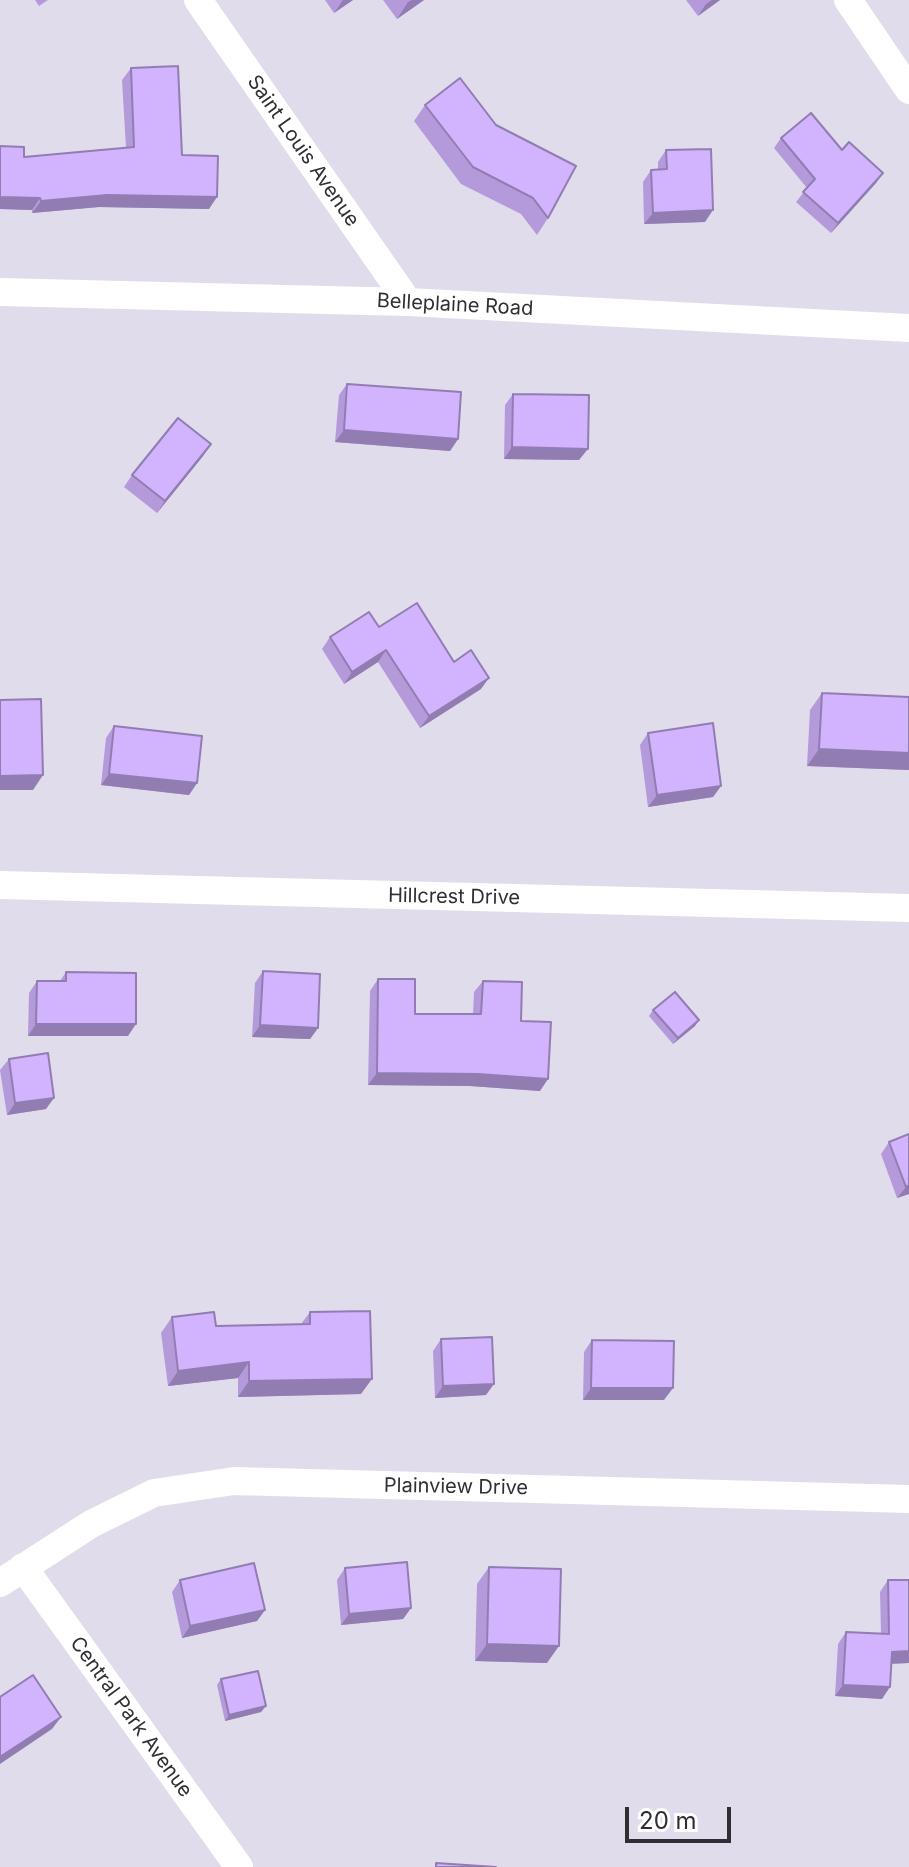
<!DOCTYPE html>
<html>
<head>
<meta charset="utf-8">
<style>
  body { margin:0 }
  #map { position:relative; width:909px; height:1867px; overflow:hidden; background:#e1dceb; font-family:Inter,sans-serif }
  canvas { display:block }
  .scale { position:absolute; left:625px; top:1807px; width:106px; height:36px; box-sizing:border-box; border:4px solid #302e33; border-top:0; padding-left:10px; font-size:24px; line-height:28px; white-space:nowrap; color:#302e33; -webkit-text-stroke:6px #fff; paint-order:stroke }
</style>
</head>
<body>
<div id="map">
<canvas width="909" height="1867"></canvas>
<div class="scale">20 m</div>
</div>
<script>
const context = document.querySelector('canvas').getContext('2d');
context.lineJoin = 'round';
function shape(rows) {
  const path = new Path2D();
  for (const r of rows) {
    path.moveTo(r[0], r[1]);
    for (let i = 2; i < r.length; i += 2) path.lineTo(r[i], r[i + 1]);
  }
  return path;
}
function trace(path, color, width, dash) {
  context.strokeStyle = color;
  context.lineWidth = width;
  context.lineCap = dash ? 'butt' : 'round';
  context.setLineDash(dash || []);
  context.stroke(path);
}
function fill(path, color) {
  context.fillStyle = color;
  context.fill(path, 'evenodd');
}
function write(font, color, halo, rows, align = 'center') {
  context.font = font + ' Inter,sans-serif';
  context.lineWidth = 7;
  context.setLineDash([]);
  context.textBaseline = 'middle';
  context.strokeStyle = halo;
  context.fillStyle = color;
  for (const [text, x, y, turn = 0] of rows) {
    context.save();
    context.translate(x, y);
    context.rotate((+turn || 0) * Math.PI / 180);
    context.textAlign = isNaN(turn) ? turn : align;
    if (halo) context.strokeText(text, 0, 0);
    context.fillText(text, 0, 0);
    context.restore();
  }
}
const street = shape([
  [198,0,408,302],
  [848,0,909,90],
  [0,292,408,302,909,328],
  [0,885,909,908],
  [23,1567,239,1867],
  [0,1583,91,1524,154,1493,234,1481,909,1499]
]);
const wall = shape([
  [35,0,48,0,39,6],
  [325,0,353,0,334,13],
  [383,0,424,0,397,19],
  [686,0,720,0,698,16],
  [131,68,182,155,209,209,99,207,32,213,32,210,0,209,24,157,126,148,122,80],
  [425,105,496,125,548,218,537,235,521,214,461,184,414,121],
  [781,138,842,150,883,173,876,183,831,233,796,202,807,188,774,148],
  [666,150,705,222,644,224,643,182,651,170,658,169,658,162],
  [347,384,458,439,450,451,335,442,339,395],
  [513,394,579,460,504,459,505,405],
  [203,456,157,513,124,487,132,475],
  [379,627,454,662,481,689,420,728,378,662,344,684,322,649,330,637],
  [822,693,909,697,909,770,807,766,810,710],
  [114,726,197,783,189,795,101,785,106,738],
  [648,733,721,786,713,797,648,807,640,745],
  [263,971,318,1028,310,1039,252,1037,255,983],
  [66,972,128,1036,28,1036,29,993,37,981,60,981],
  [378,979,415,1014,473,1014,474,992,483,981,521,1021,540,1091,470,1086,368,1085,370,991],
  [653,1010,695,1026,673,1044,649,1016],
  [9,1059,46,1109,7,1115,0,1070],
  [889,1142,909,1194,897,1198,881,1154],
  [310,1312,361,1394,238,1397,238,1378,168,1386,161,1333,172,1317,216,1326,301,1324],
  [441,1339,486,1395,435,1398,433,1351],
  [592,1340,664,1400,583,1400,584,1352],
  [489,1567,547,1663,475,1661,477,1584],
  [345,1568,411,1608,403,1619,341,1625,337,1580],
  [180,1580,265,1610,257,1621,182,1638,172,1592],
  [888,1580,909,1580,909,1663,891,1664,882,1699,835,1696,838,1644,846,1632,881,1634,880,1592],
  [221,1679,266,1706,261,1712,225,1721,217,1685]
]);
const shadedWall = shape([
  [343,0,353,0,334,13],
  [412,0,424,0,397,19,408,2],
  [712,0,720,0,698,16,706,4],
  [883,173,876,183,831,233,838,223],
  [107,195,217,197,209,209,99,207,32,213,41,201],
  [0,197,40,198,32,210,0,209],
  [713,210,705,222,644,224,653,213],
  [344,430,458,439,450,451,335,442],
  [211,444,203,456,157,513,165,501],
  [512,447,588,449,579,460,504,459],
  [386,650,378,662,344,684,352,672],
  [489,678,481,689,420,728,429,716],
  [819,749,909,753,909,770,807,766],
  [109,774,197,783,189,795,101,785],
  [43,775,33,790,0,790,0,776],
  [721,786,713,797,648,807,657,795],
  [699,1020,695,1026,673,1044,678,1038],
  [36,1024,136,1024,128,1036,28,1036],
  [260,1025,318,1028,310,1039,252,1037],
  [377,1073,478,1074,548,1079,540,1091,470,1086,368,1085],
  [54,1098,46,1109,7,1115,15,1103],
  [909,1185,909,1194,897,1198,906,1187],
  [249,1362,238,1378,168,1386,178,1371],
  [372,1379,361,1394,238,1397,249,1381],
  [494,1384,486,1395,435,1398,443,1386],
  [591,1388,673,1388,664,1400,583,1400],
  [411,1608,403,1619,341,1625,349,1614],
  [265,1610,257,1621,182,1638,190,1626],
  [487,1644,559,1646,547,1663,475,1661],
  [909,1651,909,1663,883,1664,892,1652],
  [843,1685,890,1687,882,1699,835,1696],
  [266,1706,261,1712,225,1721,229,1715],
  [61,1717,52,1729,0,1764,0,1757]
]);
const building = shape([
  [178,66,182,155,218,156,217,197,107,195,41,201,40,198,0,197,0,146,24,147,24,157,134,147,131,68,178,66],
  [460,78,496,125,576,166,548,218,533,198,473,167,425,105,460,78],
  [811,113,842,150,849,142,883,173,838,223,803,192,815,179,781,138,811,113],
  [711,149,713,210,653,213,651,170,667,169,666,150,711,149],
  [347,384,461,392,458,439,344,430,347,384],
  [513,394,589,395,588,449,512,447,513,394],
  [178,418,211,444,165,501,132,475,178,418],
  [417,603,454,662,471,650,489,678,429,716,386,650,352,672,330,637,369,612,379,627,417,603],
  [822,693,909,697,909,753,819,749,822,693],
  [41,699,43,775,0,776,0,700,41,699],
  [713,723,721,786,657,795,648,733,713,723],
  [114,726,202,736,197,783,109,774,114,726],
  [263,971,320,974,318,1028,260,1025,263,971],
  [66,972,136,973,136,1024,36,1024,37,981,66,981,66,972],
  [378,979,415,979,415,1014,481,1014,483,981,522,982,521,1021,551,1022,548,1079,478,1074,377,1073,378,979],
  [675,992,699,1020,678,1038,653,1010,675,992],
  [48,1053,54,1098,15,1103,9,1059,48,1053],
  [909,1134,909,1185,906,1187,889,1142,909,1134],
  [370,1311,372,1379,249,1381,249,1362,178,1371,172,1317,214,1312,216,1326,310,1324,310,1312,370,1311],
  [492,1337,494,1384,443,1386,441,1339,492,1337],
  [592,1340,674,1341,673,1388,591,1388,592,1340],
  [407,1562,411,1608,349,1614,345,1568,407,1562],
  [254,1563,265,1610,190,1626,180,1580,254,1563],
  [489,1567,561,1569,559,1646,487,1644,489,1567],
  [888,1580,909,1580,909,1651,892,1652,890,1687,843,1685,846,1632,889,1634,888,1580],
  [258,1671,266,1706,229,1715,221,1679,258,1671],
  [33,1675,61,1717,0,1757,0,1697,33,1675],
  [436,1863,496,1867,436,1867,436,1863]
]);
const streetNames = [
  ["Saint Louis Avenue",303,151,55],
  ["Belleplaine Road",455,305,3],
  ["Hillcrest Drive",454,897,1],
  ["Plainview Drive",456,1487,1],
  ["Central Park Avenue",131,1717,54]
];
trace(street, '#fff', 28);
fill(wall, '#b49ada');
fill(shadedWall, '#927db2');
fill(building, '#d1b3fe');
trace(building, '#927db2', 2);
write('20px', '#302e33', '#fff', streetNames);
</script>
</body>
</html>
